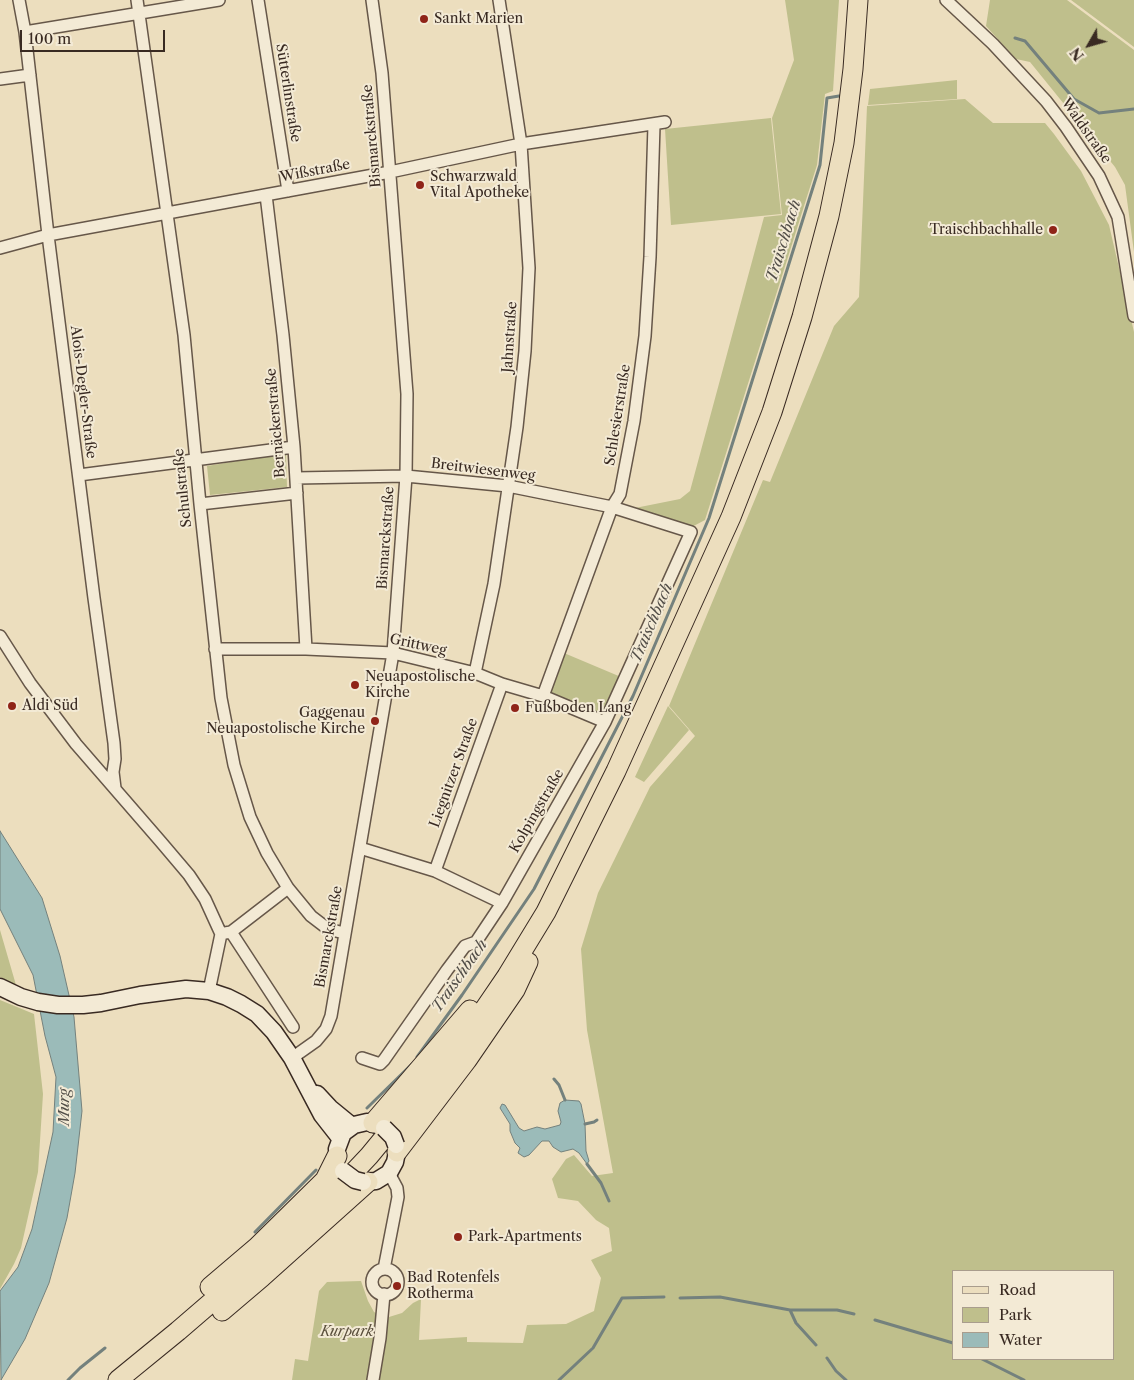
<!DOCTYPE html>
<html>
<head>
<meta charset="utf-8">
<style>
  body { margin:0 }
  #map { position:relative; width:1134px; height:1380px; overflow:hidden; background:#ecdebe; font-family:"Libre Caslon Text",serif }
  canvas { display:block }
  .legend { position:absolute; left:952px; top:1270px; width:162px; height:90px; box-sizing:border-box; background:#f3ead5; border:1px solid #a99d8d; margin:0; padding:6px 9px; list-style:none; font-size:15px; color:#392a22 }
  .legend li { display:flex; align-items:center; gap:10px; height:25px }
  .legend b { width:25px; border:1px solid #a99d8d }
  .north { position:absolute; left:1064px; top:20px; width:50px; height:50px; -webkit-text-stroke:4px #f3ead5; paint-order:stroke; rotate:232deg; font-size:14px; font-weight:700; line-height:20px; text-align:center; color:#392a22 }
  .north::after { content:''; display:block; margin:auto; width:18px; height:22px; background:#392a22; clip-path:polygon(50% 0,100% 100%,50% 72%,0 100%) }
  .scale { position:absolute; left:20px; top:30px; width:145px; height:22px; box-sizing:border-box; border:2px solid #392a22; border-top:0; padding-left:6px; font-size:15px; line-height:18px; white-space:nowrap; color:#392a22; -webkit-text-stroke:4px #f3ead5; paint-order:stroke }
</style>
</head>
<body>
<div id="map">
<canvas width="1134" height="1380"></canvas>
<ul class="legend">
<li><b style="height:6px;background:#ecdebe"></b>Road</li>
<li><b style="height:14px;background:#bfbf8c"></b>Park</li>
<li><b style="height:14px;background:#9bbbb9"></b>Water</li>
</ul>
<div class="north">N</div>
<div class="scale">100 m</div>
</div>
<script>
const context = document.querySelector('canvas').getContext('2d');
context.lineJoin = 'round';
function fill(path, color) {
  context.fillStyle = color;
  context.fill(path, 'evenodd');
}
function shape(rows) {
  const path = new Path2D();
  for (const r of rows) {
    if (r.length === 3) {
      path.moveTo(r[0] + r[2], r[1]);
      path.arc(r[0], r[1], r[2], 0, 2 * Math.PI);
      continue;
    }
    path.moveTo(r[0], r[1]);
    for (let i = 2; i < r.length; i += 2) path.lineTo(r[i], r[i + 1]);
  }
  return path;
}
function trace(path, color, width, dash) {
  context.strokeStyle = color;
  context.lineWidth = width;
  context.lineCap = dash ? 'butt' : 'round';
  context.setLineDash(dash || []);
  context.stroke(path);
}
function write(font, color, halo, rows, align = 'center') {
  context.font = font + ' "Libre Caslon Text",serif';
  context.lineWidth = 4;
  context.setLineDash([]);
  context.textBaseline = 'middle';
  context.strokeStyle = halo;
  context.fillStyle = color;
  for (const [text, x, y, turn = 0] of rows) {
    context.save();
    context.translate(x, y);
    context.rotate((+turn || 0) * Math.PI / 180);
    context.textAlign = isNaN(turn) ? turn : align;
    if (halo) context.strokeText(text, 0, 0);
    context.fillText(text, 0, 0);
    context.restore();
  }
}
const green = shape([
  [785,0,839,0,833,91,825,94,817,165,705,520,688,529,635,511,635,508,680,499,690,491,764,217,782,215,772,118,794,60],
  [990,0,1067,0,1134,50,1134,252,1125,185,1115,167,1030,62,1016,59,986,26],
  [1071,0,1134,0,1134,47],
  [957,80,957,99,868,105,870,89],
  [965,99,993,123,1045,123,1054,134,1081,171,1109,225,1134,332,1134,1380,292,1380,295,1359,308,1361,319,1291,327,1282,361,1281,368,1301,374,1312,382,1316,389,1317,402,1313,413,1303,421,1299,419,1340,467,1337,467,1342,523,1343,527,1325,566,1324,594,1311,601,1278,591,1260,612,1251,609,1228,596,1220,578,1201,558,1198,552,1179,566,1159,574,1155,592,1176,613,1173,587,1030,581,949,598,893,650,787,695,736,669,706,763,480,770,482,834,326,859,297,867,106],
  [953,1271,1113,1271,1113,1359,953,1359],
  [771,118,781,214,671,225,665,129],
  [286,453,287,487,210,495,207,466],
  [564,653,621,677,603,714,550,692],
  [668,706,689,730,644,782,635,777],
  [0,930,16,985,0,977],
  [0,1000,34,1014,43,1094,38,1172,21,1248,14,1264,0,1289]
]);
const water = shape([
  [0,831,42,898,60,956,74,1017,82,1111,75,1173,67,1218,49,1283,25,1339,1,1380,0,1291,18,1267,32,1229,53,1132,56,1077,45,1036,33,975,0,909,0,831],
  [565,1100,579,1101,581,1104,585,1124,586,1151,589,1161,587,1164,579,1153,573,1149,561,1152,553,1147,549,1141,542,1141,529,1155,524,1157,518,1153,520,1148,515,1143,510,1131,510,1124,500,1108,502,1104,505,1105,519,1128,524,1131,537,1127,545,1129,560,1125,561,1122,558,1111,560,1103,565,1100]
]);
const stream = shape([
  [1015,38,1025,41,1074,99,1099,113,1134,109],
  [417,1057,462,995,534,889,633,696,709,518,820,165,827,98,839,96],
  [554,1079,559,1085,565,1100],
  [367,1108,412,1064],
  [585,1124,594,1122,597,1120],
  [587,1164,601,1183,609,1201],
  [255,1232,316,1170],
  [680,1298,720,1297,790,1310,837,1310,854,1314],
  [790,1310,796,1323,816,1345],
  [875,1320,953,1343],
  [827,1358,836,1371,846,1380],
  [982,1359,1024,1380],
  [68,1380,80,1368,105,1348],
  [559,1380,593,1348,622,1298,664,1297]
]);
const street = shape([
  [19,0,25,32,48,235,94,598,114,743,115,759,113,772,115,788],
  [137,0,184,335,200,504,221,698,234,765,250,817,267,853,288,888,311,916,328,929,344,933],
  [258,0,288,191],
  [946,0,993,44,1046,101,1066,127,1099,176,1118,217,1134,316],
  [25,32,219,0],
  [0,79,30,75],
  [266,195,283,335,294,447,306,649],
  [0,248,48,235,390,172,521,144,665,122],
  [79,475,294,447],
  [296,478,406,476,508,486,612,507,691,532,605,722,502,903,476,942,465,946,447,970,384,1060,380,1064,362,1058],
  [200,504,297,493],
  [0,636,30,683,76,744,161,842,189,875,205,899,221,934,209,991],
  [215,649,306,649,393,653,475,673,502,684,543,696,605,722],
  [475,673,494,584,517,427,525,351,529,268,521,144,499,0],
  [543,696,612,507,620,494,634,421,645,336,650,257,654,125],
  [360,848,435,871,502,903],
  [435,871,502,684],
  [231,932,293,1027],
  [225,933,231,932,288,888],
  [292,1058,316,1041,326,1029,331,1016,393,653,406,476,407,394,382,73,372,0],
  [384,1269,398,1197,397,1188,389,1173],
  [385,1282,13],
  [373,1380,380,1338,384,1294]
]);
const secondary = shape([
  [0,987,21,997,38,1002,58,1005,83,1005,101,1003,140,995,186,989,209,991,227,997,241,1004,257,1014,274,1032,292,1058,322,1115,340,1138],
  [317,1094,330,1108,352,1126],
  [337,1149,343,1133,354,1125,367,1122,373,1123,384,1128],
  [363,1182,376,1181,389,1173,395,1162,397,1152,396,1145]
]);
const primary = shape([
  [373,1123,470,1010],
  [397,1152,467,1060,515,990,528,962],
  [210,1287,257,1247,325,1180,337,1156],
  [222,1311,262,1277,368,1182],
  [118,1380,178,1331,301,1225,335,1192,369,1156,449,1059,479,1017,507,976,546,912,616,771,731,517,772,412,802,317,829,216,844,143,853,69,858,0]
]);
const secondaryBridge = shape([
  [384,1128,393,1137,396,1145],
  [343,1171,355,1180,363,1182]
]);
const markers = [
  [424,19,5,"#8f2418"],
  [420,185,5,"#8f2418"],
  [1053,230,5,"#8f2418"],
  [355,685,5,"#8f2418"],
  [12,706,5,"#8f2418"],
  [515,708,5,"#8f2418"],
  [375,721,5,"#8f2418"],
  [458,1237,5,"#8f2418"],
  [397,1286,5,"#8f2418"]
];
const poiNames = [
  ["Sankt Marien",434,19],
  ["Schwarzwald",430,177],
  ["Vital Apotheke",430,193],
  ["Traischbachhalle",1043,230,"right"],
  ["Neuapostolische",365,677],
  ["Kirche",365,693],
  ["Aldi Süd",22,706],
  ["Fußboden Lang",525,708],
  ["Gaggenau",365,713,"right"],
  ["Neuapostolische Kirche",365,729,"right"],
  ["Park-Apartments",468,1237],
  ["Bad Rotenfels",407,1278],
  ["Rotherma",407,1294]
];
const streetNames = [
  ["Sütterlinstraße",288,93,81],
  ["Waldstraße",1086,131,55],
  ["Bismarckstraße",372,136,-95],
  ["Wißstraße",315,171,-11],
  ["Jahnstraße",510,337,-86],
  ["Alois-Degler-Straße",83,392,83],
  ["Schlesierstraße",618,415,-81],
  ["Bernäckerstraße",276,423,-95],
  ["Breitwiesenweg",483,470,7],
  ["Schulstraße",183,488,-96],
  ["Bismarckstraße",386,538,-86],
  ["Grittweg",418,645,12],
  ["Liegnitzer Straße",454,773,-70],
  ["Kolpingstraße",537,811,-60],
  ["Bismarckstraße",329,937,-80]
];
const parkNames = [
  ["Kurpark",347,1332]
];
const waterNames = [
  ["Traischbach",784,241,-73],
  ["Traischbach",652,623,-67],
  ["Traischbach",460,976,-55],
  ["Murg",65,1107,-90]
];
fill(green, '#bfbf8c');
fill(water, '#9bbbb9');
trace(water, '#74817d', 1);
trace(stream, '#74817d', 3);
trace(street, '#665749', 14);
trace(secondary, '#392a22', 19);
trace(primary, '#392a22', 21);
trace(street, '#f3ead5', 11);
trace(secondary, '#f3ead5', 16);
trace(primary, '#ecdebe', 19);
trace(secondaryBridge, '#392a22', 19, []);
trace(secondaryBridge, '#f3ead5', 16);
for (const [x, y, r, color] of markers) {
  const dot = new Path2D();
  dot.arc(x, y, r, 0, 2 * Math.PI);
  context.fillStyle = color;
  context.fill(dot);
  trace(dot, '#f3ead5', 2);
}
write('14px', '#392a22', '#f3ead5', poiNames, 'left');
write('14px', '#392a22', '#f3ead5', streetNames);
write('italic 14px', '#5a4f3c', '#f3ead5', parkNames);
write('italic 15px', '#524e48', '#f3ead5', waterNames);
</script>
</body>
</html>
